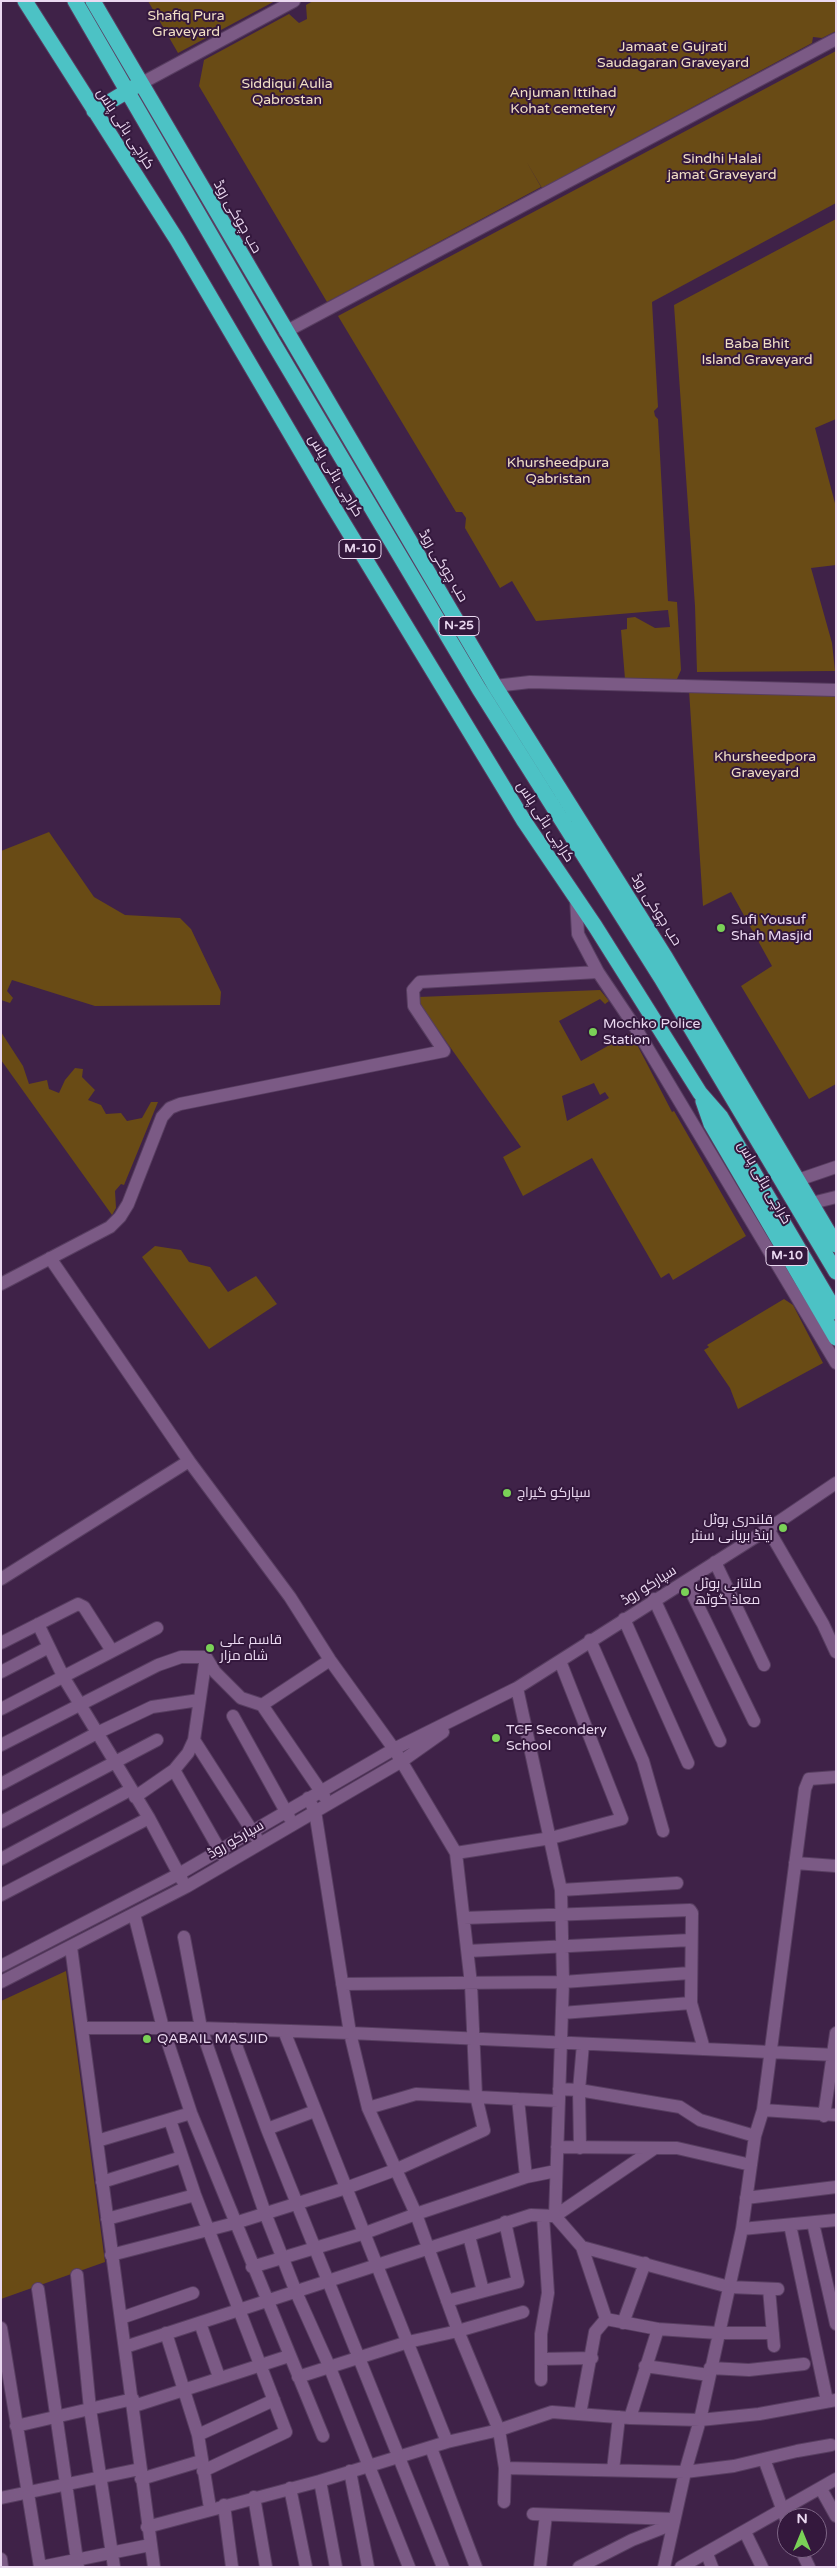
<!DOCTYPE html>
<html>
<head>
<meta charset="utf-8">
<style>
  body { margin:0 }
  #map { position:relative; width:837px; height:2568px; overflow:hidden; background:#3f2248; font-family:"Varela Round",sans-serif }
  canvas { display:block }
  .frame { position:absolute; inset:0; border:2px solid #ebd9f1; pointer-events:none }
  .north { position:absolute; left:777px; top:2508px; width:50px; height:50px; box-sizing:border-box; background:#34183d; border:1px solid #7d6585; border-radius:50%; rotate:0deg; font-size:14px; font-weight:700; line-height:20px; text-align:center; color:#ebd9f1 }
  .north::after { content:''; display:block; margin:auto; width:18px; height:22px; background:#7ad157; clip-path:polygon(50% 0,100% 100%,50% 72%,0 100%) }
</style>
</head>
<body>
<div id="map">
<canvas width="837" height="2568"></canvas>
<div class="frame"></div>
<div class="north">N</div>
</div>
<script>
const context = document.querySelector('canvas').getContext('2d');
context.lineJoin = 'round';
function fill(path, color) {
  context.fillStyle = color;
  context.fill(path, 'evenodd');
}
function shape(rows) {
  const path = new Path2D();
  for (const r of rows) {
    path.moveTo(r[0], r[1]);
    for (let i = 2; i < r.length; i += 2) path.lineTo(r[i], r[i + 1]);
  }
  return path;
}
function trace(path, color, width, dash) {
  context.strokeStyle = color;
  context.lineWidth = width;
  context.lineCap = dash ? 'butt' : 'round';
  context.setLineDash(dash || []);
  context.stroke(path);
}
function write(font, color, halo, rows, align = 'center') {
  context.font = font + ' "Varela Round",Cairo,sans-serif';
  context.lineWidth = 4;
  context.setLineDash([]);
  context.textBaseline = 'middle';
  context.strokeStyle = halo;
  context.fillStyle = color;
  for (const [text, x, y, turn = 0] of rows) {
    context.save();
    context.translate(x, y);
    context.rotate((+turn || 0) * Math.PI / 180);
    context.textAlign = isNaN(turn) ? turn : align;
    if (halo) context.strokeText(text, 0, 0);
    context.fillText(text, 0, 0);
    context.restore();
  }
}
const green = shape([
  [148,1,275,1,178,53],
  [313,1,836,1,836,31,822,38,813,37,812,43,542,188,526,161,541,187,327,302,199,86,204,60,289,14,299,23,307,19,306,5],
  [836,51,836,203,652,302,658,407,654,411,655,416,658,419,668,601,677,602,681,670,677,679,625,679,621,630,627,629,627,618,635,617,655,628,670,627,668,610,536,621,512,581,500,588,465,528,466,518,462,512,456,512,338,316],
  [836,219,836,419,815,428,836,507,836,565,811,568,832,643,835,671,697,672,695,606,674,305],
  [689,690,836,696,836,1084,809,1099,741,986,772,966,731,892,703,906],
  [49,832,94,897,125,915,180,918,191,929,221,992,220,1005,95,1006,12,980,7,991,13,998,10,1003,1,1000,1,851],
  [600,990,609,1001,605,1004,600,999,559,1021,581,1061,631,1033,671,1110,672,1112,674,1111,746,1236,673,1280,669,1273,661,1278,592,1158,523,1196,503,1157,521,1147,416,999,418,997],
  [594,1083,600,1095,605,1092,609,1098,567,1121,562,1096],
  [1,1032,23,1066,29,1084,47,1080,49,1089,59,1093,65,1080,75,1068,83,1069,82,1077,95,1090,88,1100,101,1105,106,1114,121,1113,127,1121,142,1118,151,1102,158,1102,124,1185,121,1184,115,1191,116,1208,112,1215,1,1060],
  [155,1246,181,1250,189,1262,210,1267,228,1292,256,1276,277,1304,209,1349,142,1257],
  [784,1299,793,1305,823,1363,738,1409,730,1388,704,1350,709,1347,707,1345],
  [66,1971,105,2262,1,2299,1,2001]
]);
const minor = shape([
  [140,84,294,1],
  [285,332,836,39],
  [495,686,530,682,836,690],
  [576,898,578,934,598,972,635,1027,836,1363],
  [798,1180,836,1167],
  [812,1203,836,1197],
  [50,1258,189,1461,290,1597,330,1660,394,1749,456,1853,471,1984,476,2096,484,2130,395,2170,346,2188,235,2223,111,2255],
  [1,1284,110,1227,120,1217,128,1204,162,1117,170,1108,180,1104,444,1051,414,1006,413,990,420,982,598,972],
  [768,1529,823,1624,836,1652],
  [715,1562,764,1665],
  [1,1579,189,1461],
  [686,1581,754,1721],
  [654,1599,720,1741],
  [624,1619,688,1763],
  [38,1624,64,1678,149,1818,182,1880],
  [590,1640,643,1761,663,1831],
  [1,1643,78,1604,84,1607,112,1651],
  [206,1657,215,1672,241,1698,262,1705,324,1796],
  [1,1672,49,1647],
  [517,1688,561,1890,563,1982,555,2216,655,2148],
  [262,1705,330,1660],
  [1,1709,157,1628],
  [233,1716,289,1817],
  [194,1740,256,1837],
  [1,1745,158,1665,181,1657,206,1657],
  [174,1770,223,1856],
  [1,1784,97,1733,152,1707,199,1700],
  [135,1797,174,1770,188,1753,194,1740,206,1657],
  [308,1798,315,1811,350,2033,368,2108,416,2214,458,2331,499,2430,505,2468,504,2502],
  [1,1822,157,1740],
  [456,1853,551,1838,622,1819,560,1661],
  [1,1859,130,1790],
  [795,1863,836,1866],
  [561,1890,677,1883],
  [1,1895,149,1818],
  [134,1914,163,2028,191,2113,323,2436],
  [464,1918,690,1910,692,1913,691,2003,704,2049],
  [184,1937,201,2028,265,2213,296,2292,330,2368,409,2567],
  [71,1947,154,2567],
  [468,1951,691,1940],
  [1,1966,179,1874,394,1749,517,1688,768,1529,836,1483],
  [1,1982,186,1887,402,1761,443,1732],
  [342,1984,563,1982,690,1973],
  [562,2013,691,2003],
  [82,2028,201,2028,350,2033,836,2055],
  [235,2029,237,2048,267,2129],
  [284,2031,447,2442],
  [559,2089,579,2090,680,2107,700,2120,755,2136],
  [518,2099,526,2177],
  [368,2108,416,2094,558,2101],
  [763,2110,836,2115],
  [315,2111,267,2129,443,2567],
  [824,2116,836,2033],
  [170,2120,195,2195,286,2432,203,2471],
  [97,2141,191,2113],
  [557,2147,677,2148,751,2165],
  [580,2148,579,2090,583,2044],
  [102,2182,182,2157],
  [746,2198,836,2187],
  [107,2219,195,2195],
  [813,2223,836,2324],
  [790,2225,827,2401],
  [742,2229,755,2136,763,2110,805,1789,809,1779,836,1777],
  [469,2236,483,2291],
  [252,2267,365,2233,416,2214,526,2177,556,2171],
  [77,2275,90,2409,114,2567],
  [38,2289,78,2567],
  [769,2289,774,2346],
  [447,2301,518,2282,505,2222],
  [121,2318,193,2293],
  [606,2319,658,2329,718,2333,773,2333],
  [200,2323,219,2377],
  [623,2323,645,2263],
  [1,2328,40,2567],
  [166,2333,198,2435,210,2508],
  [125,2347,531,2215,555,2216,582,2247,729,2287,778,2289],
  [542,2359,592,2358],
  [645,2366,709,2375],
  [710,2368,749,2370,804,2364],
  [298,2377,408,2342,458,2331,523,2312],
  [541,2380,541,2334,548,2293,543,2216],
  [134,2406,289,2356],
  [580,2414,595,2332,606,2319,582,2247],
  [630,2418,658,2329],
  [16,2426,133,2399],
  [198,2435,274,2400],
  [431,2448,476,2567],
  [764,2459,787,2522],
  [505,2468,685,2472,734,2466,797,2451,831,2445],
  [613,2470,619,2417],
  [350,2471,368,2567],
  [141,2479,201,2461],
  [320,2481,336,2567],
  [290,2488,306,2567],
  [821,2489,836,2516],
  [254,2497,266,2567],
  [1,2498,140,2469],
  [224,2505,232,2567],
  [533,2514,674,2519],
  [147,2527,320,2481,447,2442,499,2430,552,2412,630,2418,700,2420,759,2414,836,2400],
  [745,2532,762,2567],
  [800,2548,809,2567],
  [707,2554,712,2567],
  [1,2559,2,2567],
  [41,2567,150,2545],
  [540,2567,546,2515],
  [579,2567,632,2540,673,2524],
  [664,2567,685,2472,700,2420,742,2229,836,2220],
  [681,2567,836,2479]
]);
const highway = shape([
  [25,1,177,240,330,501,524,821,595,926,700,1093,721,1117,836,1312],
  [75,1,271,339,479,689,661,978,836,1272],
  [93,1,495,686,666,958,836,1245],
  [94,111,136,86],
  [703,1101,711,1124,836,1338]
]);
const markers = [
  [721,928,5,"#7ad157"],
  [593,1032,5,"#7ad157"],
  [507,1493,5,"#7ad157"],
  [783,1528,5,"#7ad157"],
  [685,1592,5,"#7ad157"],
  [210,1648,5,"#7ad157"],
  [496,1738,5,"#7ad157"],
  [147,2039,5,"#7ad157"]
];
const shields = [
  [360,549,42],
  [459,626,40],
  [787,1256,42]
];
const shieldNames = [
  ["M-10",360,549],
  ["N-25",459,626],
  ["M-10",787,1256]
];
const parkNames = [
  ["Shafiq Pura",186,16],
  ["Graveyard",186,32],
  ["Jamaat e Gujrati",673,47],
  ["Saudagaran Graveyard",673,63],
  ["Siddiqui Aulia",287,84],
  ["Qabrostan",287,100],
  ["Anjuman Ittihad",563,93],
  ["Kohat cemetery",563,109],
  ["Sindhi Halai",722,159],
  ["jamat Graveyard",722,175],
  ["Baba Bhit",757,344],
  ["Island Graveyard",757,360],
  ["Khursheedpura",558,463],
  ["Qabristan",558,479],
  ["Khursheedpora",765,757],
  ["Graveyard",765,773]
];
const streetNames = [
  ["کراچی بائی پاس",125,129,57],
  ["حب چوکی روڈ",237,217,60],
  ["کراچی بائی پاس",335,476,59],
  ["حب چوکی روڈ",443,566,59],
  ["کراچی بائی پاس",545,822,57],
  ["حب چوکی روڈ",656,910,58],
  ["کراچی بائی پاس",764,1183,60],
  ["سپارکو روڈ",649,1586,-32],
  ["سپارکو روڈ",236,1840,-30]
];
const poiNames = [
  ["Sufi Yousuf",731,920],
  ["Shah Masjid",731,936],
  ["Mochko Police",603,1024],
  ["Station",603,1040],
  ["سپارکو گیراج",517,1493],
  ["قلندری ہوٹل",773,1520,"right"],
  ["اینڈ بریانی سنٹر",773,1536,"right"],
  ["ملتانی ہوٹل",695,1584],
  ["معاذ گوٹھ",695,1600],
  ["قاسم علی",220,1640],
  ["شاہ مزار",220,1656],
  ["TCF Secondery",506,1730],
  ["School",506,1746],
  ["QABAIL MASJID",157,2039]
];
fill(green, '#694b15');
trace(minor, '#583e61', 14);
trace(highway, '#583e61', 17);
trace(minor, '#7b5a85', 12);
trace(highway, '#4cc2c5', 15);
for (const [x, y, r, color] of markers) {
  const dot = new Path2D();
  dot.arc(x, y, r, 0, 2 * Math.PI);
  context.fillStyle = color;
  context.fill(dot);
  trace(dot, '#34183d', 2);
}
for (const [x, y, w] of shields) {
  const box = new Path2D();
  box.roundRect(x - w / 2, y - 9.5, w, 19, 4);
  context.fillStyle = '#34183d';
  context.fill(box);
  trace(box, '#ebd9f1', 1);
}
write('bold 12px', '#ebd9f1', null, shieldNames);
write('14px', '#f1dfc5', '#34183d', parkNames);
write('14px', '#ebd9f1', '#34183d', streetNames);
write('14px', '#ebd9f1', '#34183d', poiNames, 'left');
</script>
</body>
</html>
